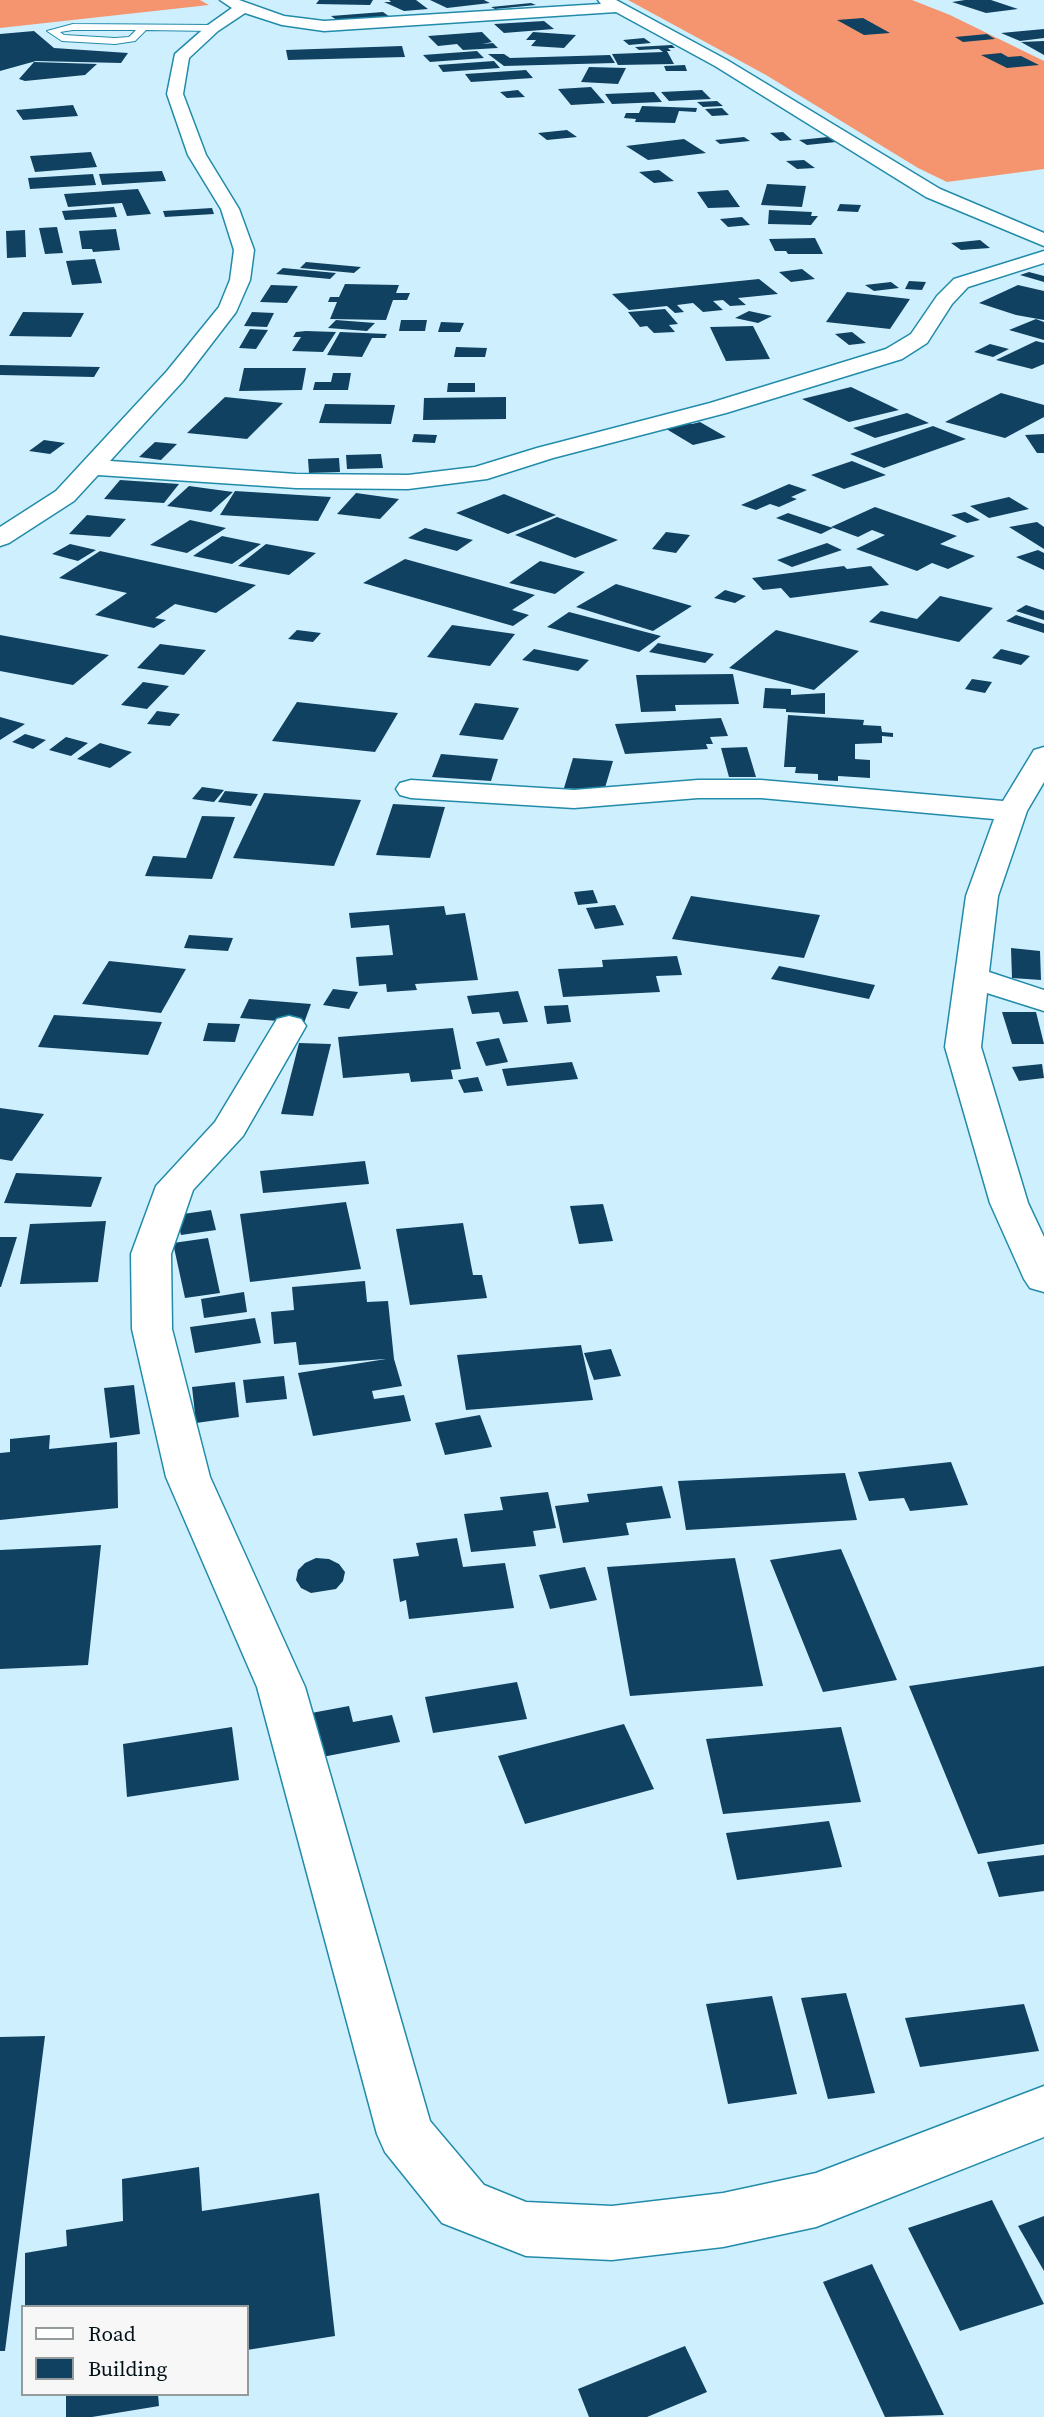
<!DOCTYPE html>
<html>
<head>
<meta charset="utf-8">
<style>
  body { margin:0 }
  #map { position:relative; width:1044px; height:2417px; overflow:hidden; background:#cef0fe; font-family:"Source Serif 4",serif }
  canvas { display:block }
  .legend { position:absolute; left:21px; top:2305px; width:228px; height:91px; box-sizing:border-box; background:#f7f7f7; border:2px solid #949b9d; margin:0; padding:9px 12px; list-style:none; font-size:21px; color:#001017 }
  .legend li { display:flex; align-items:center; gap:14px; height:35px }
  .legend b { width:35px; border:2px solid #949b9d }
</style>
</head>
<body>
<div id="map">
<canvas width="1044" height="2417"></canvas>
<ul class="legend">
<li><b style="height:9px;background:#fff"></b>Road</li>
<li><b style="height:19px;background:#104161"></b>Building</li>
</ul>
</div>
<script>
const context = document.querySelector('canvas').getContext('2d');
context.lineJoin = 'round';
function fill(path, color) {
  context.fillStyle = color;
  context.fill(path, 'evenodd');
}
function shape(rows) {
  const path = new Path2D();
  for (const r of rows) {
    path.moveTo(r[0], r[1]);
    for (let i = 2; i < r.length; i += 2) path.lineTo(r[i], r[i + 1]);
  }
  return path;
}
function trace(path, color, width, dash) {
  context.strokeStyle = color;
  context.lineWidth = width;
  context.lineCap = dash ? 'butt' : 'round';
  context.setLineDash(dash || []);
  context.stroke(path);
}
const forest = shape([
  [0,0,200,0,209,5,0,28],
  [628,0,912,0,950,15,1044,61,1044,169,947,182,918,168,766,75]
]);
const building = shape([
  [319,0,373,0,370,5,316,4],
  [389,0,416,0,428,9,404,11,384,2,391,2],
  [430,0,484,0,490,3,447,8],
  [965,0,991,0,1018,9,986,13,952,2],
  [531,3,536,5,495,9,491,7],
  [383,12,390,17,338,21,331,16],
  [863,18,890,33,864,35,837,20],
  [544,21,554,29,504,33,494,24],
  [1044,29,1044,38,1020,41,1001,33],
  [34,31,54,48,128,53,121,63,36,61,0,71,0,34],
  [482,32,492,42,482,44,493,43,498,48,463,50,457,44,438,46,428,36],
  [533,32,576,35,564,48,531,46,536,40,526,40],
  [987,34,995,39,963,42,955,37],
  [644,38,651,43,629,45,623,40],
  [1044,41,1044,55,1021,42],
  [672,45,675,48,668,48,671,51,667,51,674,64,618,65,612,54,663,52,659,49,639,50,635,47],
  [402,46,405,57,288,60,286,50],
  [477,51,484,58,430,62,423,55],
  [1001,53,1008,57,1021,56,1039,65,1007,68,981,55],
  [488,54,504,54,510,58,610,55,615,63,504,66],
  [494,61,500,68,443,72,438,65],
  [34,62,97,64,85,75,25,81,19,79],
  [685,65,687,71,666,71,664,66],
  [589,67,626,68,618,84,581,82],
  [526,70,533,78,471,82,465,74],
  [591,87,605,103,571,105,558,89],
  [518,90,525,97,507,98,500,92],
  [702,90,711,99,669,101,661,92],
  [654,92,662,102,612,104,605,94],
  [717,101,723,106,703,107,697,102],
  [73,105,78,116,23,120,16,110],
  [642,106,697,108,696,112,679,111,675,123,635,122,636,119,624,118,626,113,639,113],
  [722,108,729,115,712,116,705,109],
  [567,130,577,137,547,140,538,133],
  [783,132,792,140,780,141,770,133],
  [744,137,750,141,720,144,715,140],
  [828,137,836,142,807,145,799,140],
  [684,139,706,153,648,160,626,146],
  [91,152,97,167,35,172,30,156],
  [804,160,815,168,797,169,786,161],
  [659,170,674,181,654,183,639,172],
  [162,171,166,181,102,185,99,174],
  [93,174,96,185,30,189,28,178],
  [767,184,806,186,802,207,761,205],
  [138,189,151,214,127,216,122,203,68,207,64,194],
  [728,190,740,207,708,208,697,192],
  [840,204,861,205,858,212,837,211],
  [114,207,117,217,65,220,62,211],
  [212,208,214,214,165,217,163,211],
  [769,210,812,212,811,216,818,216,811,225,768,224],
  [742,217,750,225,728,227,720,219],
  [57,227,63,253,45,254,39,228],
  [116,229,120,250,93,252,92,249,82,249,79,231],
  [25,230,26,257,7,258,6,231],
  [815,238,823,254,788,254,786,251,775,251,769,239],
  [980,240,990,248,961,250,951,243],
  [95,259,102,283,72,285,66,261],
  [306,262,361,267,354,273,300,268],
  [283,268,336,273,330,279,276,274],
  [802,269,815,279,791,282,779,272],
  [1029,272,1044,276,1044,282,1020,275],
  [759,279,778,294,738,298,746,305,730,306,723,300,713,301,723,310,703,312,693,303,677,305,684,312,675,313,667,306,629,310,612,294],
  [909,281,926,282,922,290,905,289],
  [891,282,899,288,874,291,865,285],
  [345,284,399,285,396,293,410,293,407,300,393,300,386,320,330,319,337,302,328,302,330,297,339,297],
  [271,285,298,286,287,303,260,302],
  [1018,285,1044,291,1044,320,1016,315,979,303],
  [847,292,910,299,890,329,826,322],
  [665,309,678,324,669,325,675,332,654,333,647,326,640,327,628,312],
  [749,311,772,316,758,323,735,318],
  [23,312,84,313,71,337,9,336],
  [252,312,274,313,267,327,244,326],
  [1036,319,1044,322,1044,340,1009,330],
  [336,320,375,323,367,331,328,328],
  [401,320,427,320,425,331,399,331],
  [441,322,464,323,460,332,438,332],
  [753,326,770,359,726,361,710,327],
  [250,329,268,330,256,349,239,348],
  [306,331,336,332,323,352,292,351,301,337,293,337,296,332],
  [340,332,387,334,385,338,372,338,362,357,327,355],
  [852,332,866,343,849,345,835,334],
  [1036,341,1044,343,1044,364,1032,369,996,360],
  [990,344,1009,349,993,357,974,352],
  [456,347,487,348,485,357,454,357],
  [0,365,100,367,94,377,0,375],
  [244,368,306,368,302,390,239,391],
  [333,373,351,373,348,390,313,390,315,382,331,382],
  [448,383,475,383,475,392,447,392],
  [851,387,899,410,849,422,802,399],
  [1001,393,1044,405,1044,417,1005,438,945,422],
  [225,397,283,403,247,439,187,433],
  [506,397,506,419,423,420,424,398],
  [325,404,395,405,391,424,319,423],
  [907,413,929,423,875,438,853,428],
  [688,422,692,424,700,422,726,437,693,445,663,427],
  [933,426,966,439,884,468,850,454],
  [414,434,437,435,435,443,412,442],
  [1044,434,1044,453,1037,453,1025,435],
  [44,440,65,443,50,454,29,451],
  [155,442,177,444,161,460,139,457],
  [381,454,383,468,347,469,346,455],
  [339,458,340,472,309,473,308,459],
  [852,461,886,475,844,489,811,475],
  [120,480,179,484,164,503,104,499],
  [789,484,807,490,791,497,797,499,779,507,770,504,756,510,741,505],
  [189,486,233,492,211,512,167,506],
  [235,491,331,497,318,521,220,515],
  [356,493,399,499,380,519,337,514],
  [504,494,556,515,508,534,456,513],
  [1009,497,1029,509,989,518,970,506],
  [875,507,957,536,940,544,975,556,948,569,932,563,917,571,856,549,885,535,872,530,858,537,831,527],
  [965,512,980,520,967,523,951,515],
  [788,513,833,528,821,534,776,518],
  [87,515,126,519,110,537,69,534],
  [557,517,618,540,575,558,515,535],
  [190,520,226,528,187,553,150,545],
  [1037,522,1044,527,1044,549,1009,527],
  [425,528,473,540,457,551,408,538],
  [666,532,690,535,676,553,652,549],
  [222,536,261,544,232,564,193,556],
  [827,543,842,550,792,567,777,560],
  [70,544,96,550,78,561,52,554],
  [266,544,316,553,289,575,238,566],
  [1038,550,1044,553,1044,570,1016,557],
  [100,551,256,585,216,613,175,604,155,618,166,620,154,628,95,615,127,593,59,578],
  [405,559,535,595,512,610,529,615,513,626,363,583],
  [540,561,585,572,555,594,509,583],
  [844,566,847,569,871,566,889,585,790,598,781,588,763,590,752,578],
  [616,584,692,606,653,631,576,607],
  [725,590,746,596,735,603,714,598],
  [940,596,993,608,959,642,869,622,881,611,917,619],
  [1026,605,1044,611,1044,620,1016,611],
  [569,612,661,636,639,652,547,627],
  [1016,615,1044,624,1044,633,1006,621],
  [452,625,515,634,490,666,427,657],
  [297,630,321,633,313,642,288,639],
  [776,630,859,651,814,690,729,668],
  [0,635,109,655,73,685,0,671],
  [658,643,714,654,705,663,649,652],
  [160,644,206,650,184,675,137,668],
  [534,649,589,660,578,671,522,660],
  [1001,649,1030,656,1021,665,992,658],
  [733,674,739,704,675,705,676,711,641,712,636,675],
  [972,679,992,682,985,693,965,689],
  [143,682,169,686,147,709,121,705],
  [765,688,791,689,791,695,825,693,825,714,786,712,786,709,763,708],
  [297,702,398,713,375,752,272,741],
  [475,703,519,708,503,740,459,735],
  [157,711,180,714,170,726,147,724],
  [788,715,864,720,863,725,881,726,882,732,893,733,893,737,882,736,882,743,855,744,855,759,870,760,870,778,838,776,838,781,818,780,818,774,795,773,796,767,784,767],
  [0,717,25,724,0,740],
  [721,718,728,736,710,737,713,744,706,744,708,749,625,754,615,724],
  [25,734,46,740,33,749,12,742],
  [66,737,88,743,71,756,49,750],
  [100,743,132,752,110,768,77,759],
  [747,747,756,777,729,777,721,748],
  [441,754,498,759,491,781,432,777],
  [573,758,613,761,604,791,564,788],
  [202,787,224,790,214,802,192,799],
  [225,791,258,794,251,806,218,802],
  [264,793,361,800,334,866,233,858],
  [393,804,445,807,430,858,376,855],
  [202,816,235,817,212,879,145,876,153,856,186,858],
  [593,890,598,903,578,905,574,892],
  [691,896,820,915,804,958,672,939],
  [615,905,624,925,595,929,586,908],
  [444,906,446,915,465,913,478,980,415,984,417,990,387,992,386,984,359,986,356,957,393,955,389,925,351,928,349,913],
  [189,935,233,938,228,951,184,948],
  [1011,948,1040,951,1041,980,1012,978],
  [677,956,682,975,656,976,660,992,563,997,558,969,603,967,602,960],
  [109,961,186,969,161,1013,82,1004],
  [779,966,875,985,869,999,771,979],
  [333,989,358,992,349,1009,323,1005],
  [518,991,528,1022,503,1024,499,1012,472,1014,467,996],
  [249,999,311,1004,304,1023,240,1018],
  [568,1005,571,1022,547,1024,544,1006],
  [1002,1012,1036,1012,1044,1044,1012,1044],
  [54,1015,162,1022,148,1055,38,1047],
  [208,1023,240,1024,235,1042,203,1041],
  [453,1028,461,1069,451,1070,453,1079,411,1082,409,1073,343,1078,338,1037],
  [499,1038,508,1062,486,1066,476,1042],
  [299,1043,331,1044,313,1116,281,1114],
  [572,1062,578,1079,507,1086,502,1069],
  [1042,1064,1044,1078,1019,1081,1012,1067],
  [478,1077,483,1091,464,1093,458,1080],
  [0,1108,44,1114,12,1161,0,1159],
  [365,1161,369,1184,263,1193,260,1171],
  [16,1173,102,1177,91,1207,4,1203],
  [346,1202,361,1269,250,1282,240,1214],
  [603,1204,613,1241,579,1244,570,1206],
  [211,1210,216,1230,181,1235,176,1215],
  [106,1221,98,1282,20,1284,30,1224],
  [463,1223,473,1275,482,1275,487,1298,410,1305,396,1229],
  [0,1237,17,1237,1,1287,0,1287],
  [208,1238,220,1293,185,1298,173,1243],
  [365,1281,367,1302,388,1301,394,1359,402,1386,372,1391,374,1399,404,1395,411,1421,313,1436,298,1373,386,1359,299,1365,296,1342,274,1344,271,1312,294,1310,292,1287],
  [244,1292,247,1312,204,1318,201,1299],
  [255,1318,261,1343,195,1353,190,1327],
  [581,1345,593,1400,466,1410,457,1355],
  [611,1349,621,1376,594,1380,584,1353],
  [284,1376,287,1399,246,1403,243,1380],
  [235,1382,239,1417,196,1423,192,1387],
  [134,1385,140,1434,110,1438,104,1388],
  [480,1415,492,1447,445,1455,435,1423],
  [50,1435,49,1449,117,1442,118,1508,0,1520,0,1453,10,1452,10,1439],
  [951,1462,968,1505,910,1511,904,1498,869,1501,858,1472],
  [845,1473,857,1520,686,1530,678,1481],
  [662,1486,671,1518,626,1523,629,1535,563,1543,555,1506,589,1502,587,1494],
  [548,1492,556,1528,533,1531,536,1546,471,1552,464,1514,503,1510,500,1497],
  [457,1538,463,1567,505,1563,514,1608,409,1619,406,1600,400,1602,393,1559,419,1556,416,1543],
  [101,1545,88,1665,0,1669,0,1550],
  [841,1549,897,1680,823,1692,770,1560],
  [316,1558,329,1559,339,1564,345,1572,343,1581,336,1589,311,1593,301,1588,296,1580,298,1570,305,1563],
  [735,1558,763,1686,630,1696,607,1567],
  [585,1567,597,1600,550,1609,539,1575],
  [1044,1666,1044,1844,978,1854,909,1686],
  [517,1682,527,1719,433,1733,425,1697],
  [349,1706,353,1722,392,1715,400,1742,317,1758,306,1714],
  [624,1724,654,1789,525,1824,498,1756],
  [232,1727,239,1780,127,1797,123,1744],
  [841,1727,861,1802,723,1814,706,1739],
  [829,1821,842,1867,737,1880,726,1833],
  [1044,1855,1044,1891,999,1897,987,1862],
  [846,1993,875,2093,828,2099,801,1998],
  [772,1996,797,2094,728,2104,706,2004],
  [1024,2004,1039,2051,920,2067,905,2018],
  [45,2036,5,2351,0,2351,0,2037],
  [199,2167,202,2211,319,2193,335,2336,247,2350,247,2307,25,2307,25,2253,67,2246,66,2230,123,2221,122,2179],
  [992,2200,1044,2304,960,2331,908,2228],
  [1044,2216,1044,2271,1018,2226],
  [872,2264,944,2415,885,2417,823,2282],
  [685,2346,707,2392,647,2417,589,2417,578,2389],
  [66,2394,158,2394,159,2406,92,2417,66,2417]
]);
const lane = shape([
  [73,24,213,25,218,28,213,31,146,30,135,41,115,44,62,41,47,31,73,24],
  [73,30,136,30,129,37,115,38,64,35,60,32,73,30]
]);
const street = shape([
  [220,0,239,0,284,16,324,21,601,4,598,0,616,0,727,60,940,189,1044,233,1044,246,926,197,715,66,616,12,324,31,282,25,245,13,218,31,189,58,183,94,206,155,239,209,254,250,250,280,236,312,183,381,110,461,296,474,408,475,475,467,537,448,710,403,886,349,911,334,937,296,954,279,1044,251,1044,263,968,287,952,304,927,343,902,359,726,413,553,458,487,479,408,489,296,488,98,475,74,501,9,543,0,546,0,527,56,491,167,371,219,307,230,280,234,250,221,209,188,155,167,94,175,54,208,25,232,8,220,0],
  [1044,747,1044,782,1027,811,998,896,989,972,1044,990,1044,1011,987,993,981,1047,1028,1203,1044,1237,1044,1292,1030,1288,1024,1279,990,1203,945,1047,966,896,994,819,761,798,698,798,574,808,411,798,400,795,396,789,400,783,411,780,574,790,698,780,761,780,1003,801,1034,750,1044,747],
  [289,1016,301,1019,306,1026,243,1136,193,1190,171,1254,172,1329,210,1477,305,1687,430,2121,484,2185,526,2202,612,2206,723,2193,816,2173,1044,2086,1044,2137,816,2227,723,2247,612,2260,526,2256,442,2223,385,2152,377,2134,257,1687,166,1477,132,1329,131,1254,156,1186,215,1122,277,1019,289,1016]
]);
fill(forest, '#f4956f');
fill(building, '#104161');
trace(lane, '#228baa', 2);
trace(street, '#228baa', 3);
fill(lane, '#fff');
fill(street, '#fff');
</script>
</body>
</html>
